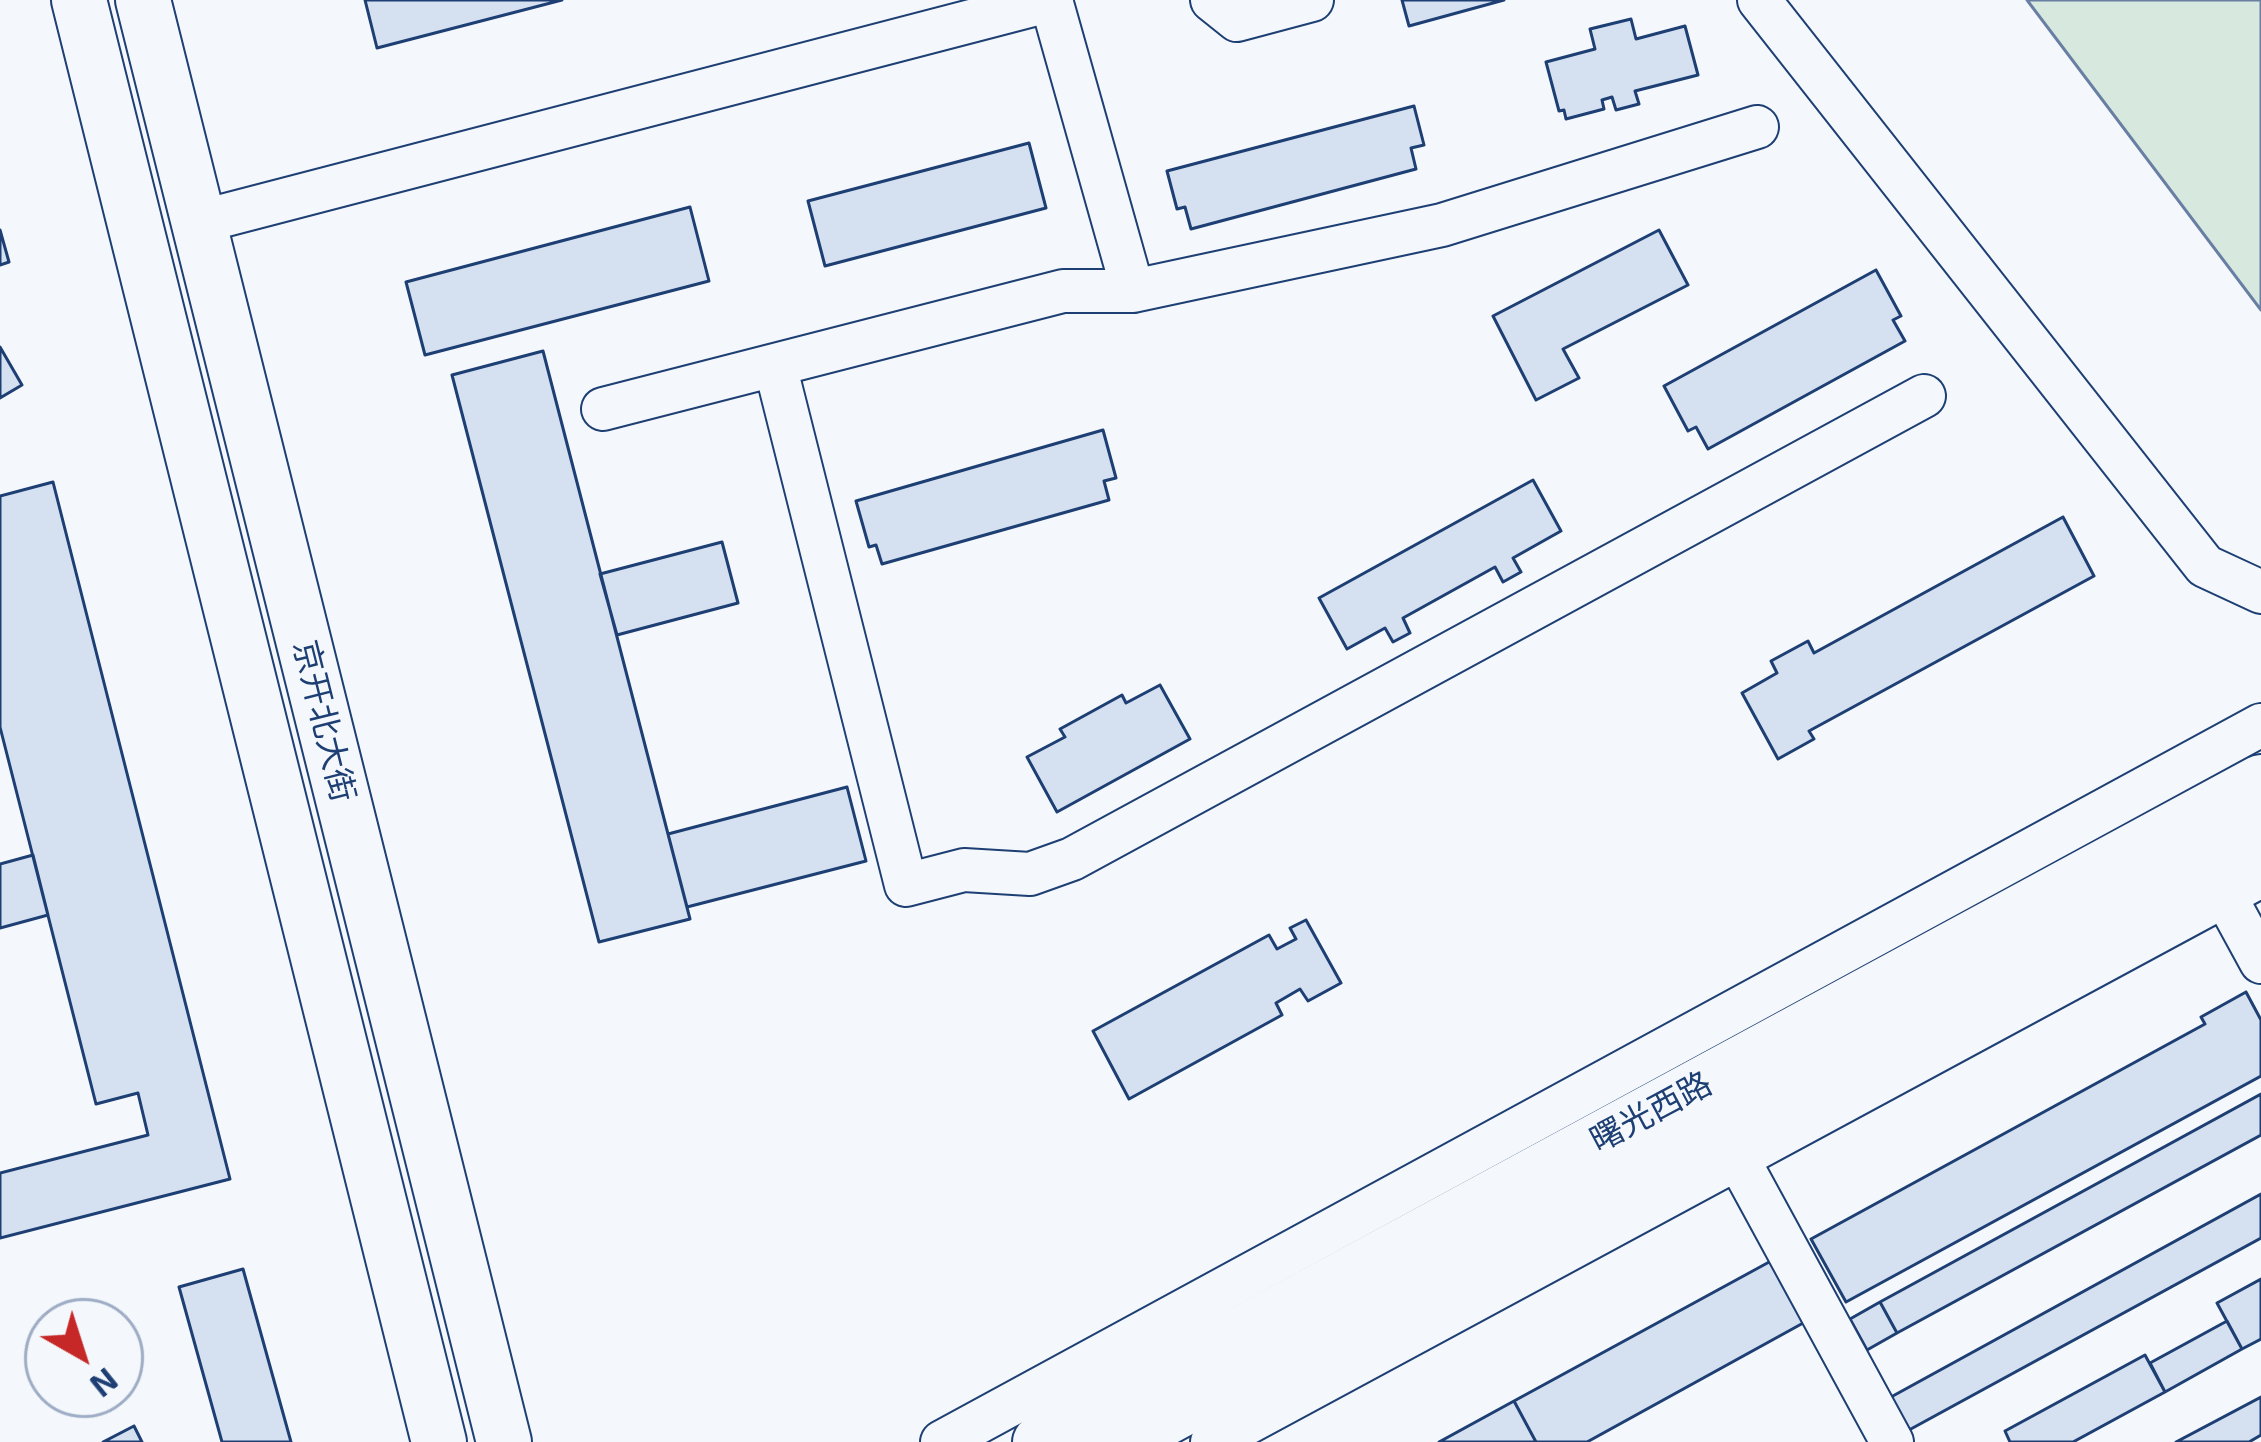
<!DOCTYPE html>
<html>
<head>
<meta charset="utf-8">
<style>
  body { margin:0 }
  #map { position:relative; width:2261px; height:1442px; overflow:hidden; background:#f4f7fb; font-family:"Exo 2",sans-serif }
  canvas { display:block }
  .north { position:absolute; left:24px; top:1298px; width:120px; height:120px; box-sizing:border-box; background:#f4f7fb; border:3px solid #9eadc5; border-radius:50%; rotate:141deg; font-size:33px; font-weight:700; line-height:48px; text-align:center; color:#1d3f73 }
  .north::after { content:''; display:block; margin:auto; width:42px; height:54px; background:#c62828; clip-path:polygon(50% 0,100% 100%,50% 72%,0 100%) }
</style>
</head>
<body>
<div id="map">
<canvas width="2261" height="1442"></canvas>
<div class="north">N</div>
</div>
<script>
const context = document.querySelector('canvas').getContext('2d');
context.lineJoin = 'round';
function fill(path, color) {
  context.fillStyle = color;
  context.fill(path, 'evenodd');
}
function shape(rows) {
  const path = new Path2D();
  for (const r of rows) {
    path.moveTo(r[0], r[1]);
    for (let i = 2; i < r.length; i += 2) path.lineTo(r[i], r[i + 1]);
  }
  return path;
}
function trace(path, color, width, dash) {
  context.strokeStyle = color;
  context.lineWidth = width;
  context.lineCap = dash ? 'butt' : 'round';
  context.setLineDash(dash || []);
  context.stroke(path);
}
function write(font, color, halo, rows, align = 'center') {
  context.font = font + ' "Exo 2","Noto Sans SC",sans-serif';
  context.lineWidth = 9;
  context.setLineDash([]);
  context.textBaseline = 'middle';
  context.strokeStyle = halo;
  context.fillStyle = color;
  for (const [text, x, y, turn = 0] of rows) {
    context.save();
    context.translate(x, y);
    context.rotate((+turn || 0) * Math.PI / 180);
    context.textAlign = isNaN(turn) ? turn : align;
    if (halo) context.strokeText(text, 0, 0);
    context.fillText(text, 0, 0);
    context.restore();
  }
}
const green = shape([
  [2027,0,2261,0,2261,310,2027,0]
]);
const building = shape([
  [365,0,562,0,377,48,365,0],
  [1402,0,1504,0,1409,26,1402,0],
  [1631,19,1636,39,1685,26,1698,75,1635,91,1639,104,1616,110,1612,97,1602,100,1604,109,1566,119,1564,110,1559,111,1546,62,1595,49,1590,29,1631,19],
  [1414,106,1424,145,1411,148,1416,169,1191,229,1185,207,1177,209,1167,171,1414,106],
  [1029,143,1046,208,825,266,808,201,1029,143],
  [690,207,709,281,425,355,406,282,690,207],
  [0,230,9,262,0,265,0,230],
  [1659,230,1688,285,1563,349,1579,378,1536,400,1493,316,1659,230],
  [1876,270,1901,316,1893,320,1905,341,1708,449,1696,427,1688,431,1664,386,1876,270],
  [0,347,22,385,0,398,0,347],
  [543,351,690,919,599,942,452,375,543,351],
  [1103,430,1116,478,1104,481,1109,500,882,564,876,545,869,547,856,501,1103,430],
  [1533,480,1561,531,1513,558,1521,572,1503,582,1495,567,1403,618,1410,633,1393,642,1385,628,1347,649,1319,598,1533,480],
  [53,482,230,1179,0,1238,0,1173,148,1135,138,1093,96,1104,0,727,0,496,53,482],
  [2063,517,2094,576,1809,731,1814,739,1778,759,1742,693,1777,673,1771,661,1808,641,1814,653,2063,517],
  [722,542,738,603,617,635,600,574,722,542],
  [1160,685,1190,739,1057,812,1027,757,1065,737,1060,729,1122,695,1126,703,1160,685],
  [847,787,866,861,687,907,668,834,847,787],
  [33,855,48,915,0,928,0,864,33,855],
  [1306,920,1341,983,1308,1001,1300,989,1276,1003,1282,1015,1129,1099,1093,1031,1269,935,1277,949,1296,939,1290,928,1306,920],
  [2246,992,2261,1020,2261,1076,1846,1302,1811,1239,2205,1024,2201,1017,2246,992],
  [2261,1094,2261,1135,1897,1333,1880,1302,2261,1094],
  [2261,1194,2261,1238,1909,1430,1891,1397,2261,1194],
  [1771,1261,1805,1322,1587,1442,1536,1442,1514,1401,1771,1261],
  [243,1269,291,1442,222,1442,179,1287,243,1269],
  [2261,1279,2261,1339,2242,1349,2217,1303,2261,1279],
  [1880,1302,1897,1333,1867,1350,1850,1319,1880,1302],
  [2227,1321,2242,1349,2165,1392,2150,1363,2227,1321],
  [2145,1355,2165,1392,2073,1442,2010,1442,2005,1431,2145,1355],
  [2261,1397,2261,1435,2249,1442,2176,1442,2261,1397],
  [1514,1401,1536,1442,1439,1442,1514,1401],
  [134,1426,142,1442,103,1442,134,1426]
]);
const minor = shape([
  [1051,0,1133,291],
  [1212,0,1237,20,1312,0],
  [1759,0,2205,566,2261,592],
  [199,222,1052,0],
  [775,365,906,885,964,870,1030,874,1072,859,1924,396],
  [603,409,1063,291,1133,291,1442,225,1757,127],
  [2225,896,2261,962],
  [1726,1137,1892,1442],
  [942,1442,2261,725],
  [1212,1442,2261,876]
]);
const major = shape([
  [79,0,439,1442],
  [143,0,504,1442],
  [1040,1442,2261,782],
  [1121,1442,2261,825]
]);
const streetNames = [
  ["京开北大街",324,721,76],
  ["曙光西路",1651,1112,-28]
];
fill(green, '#d7e8df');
trace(green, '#687fa3', 3);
fill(building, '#d5e0f0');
trace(building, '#1d3f73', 3);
trace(minor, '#1d3f73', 46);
trace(major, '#1d3f73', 58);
trace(minor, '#f4f7fb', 42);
trace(major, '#f4f7fb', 54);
write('33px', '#1d3f73', '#f4f7fb', streetNames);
</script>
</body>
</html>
